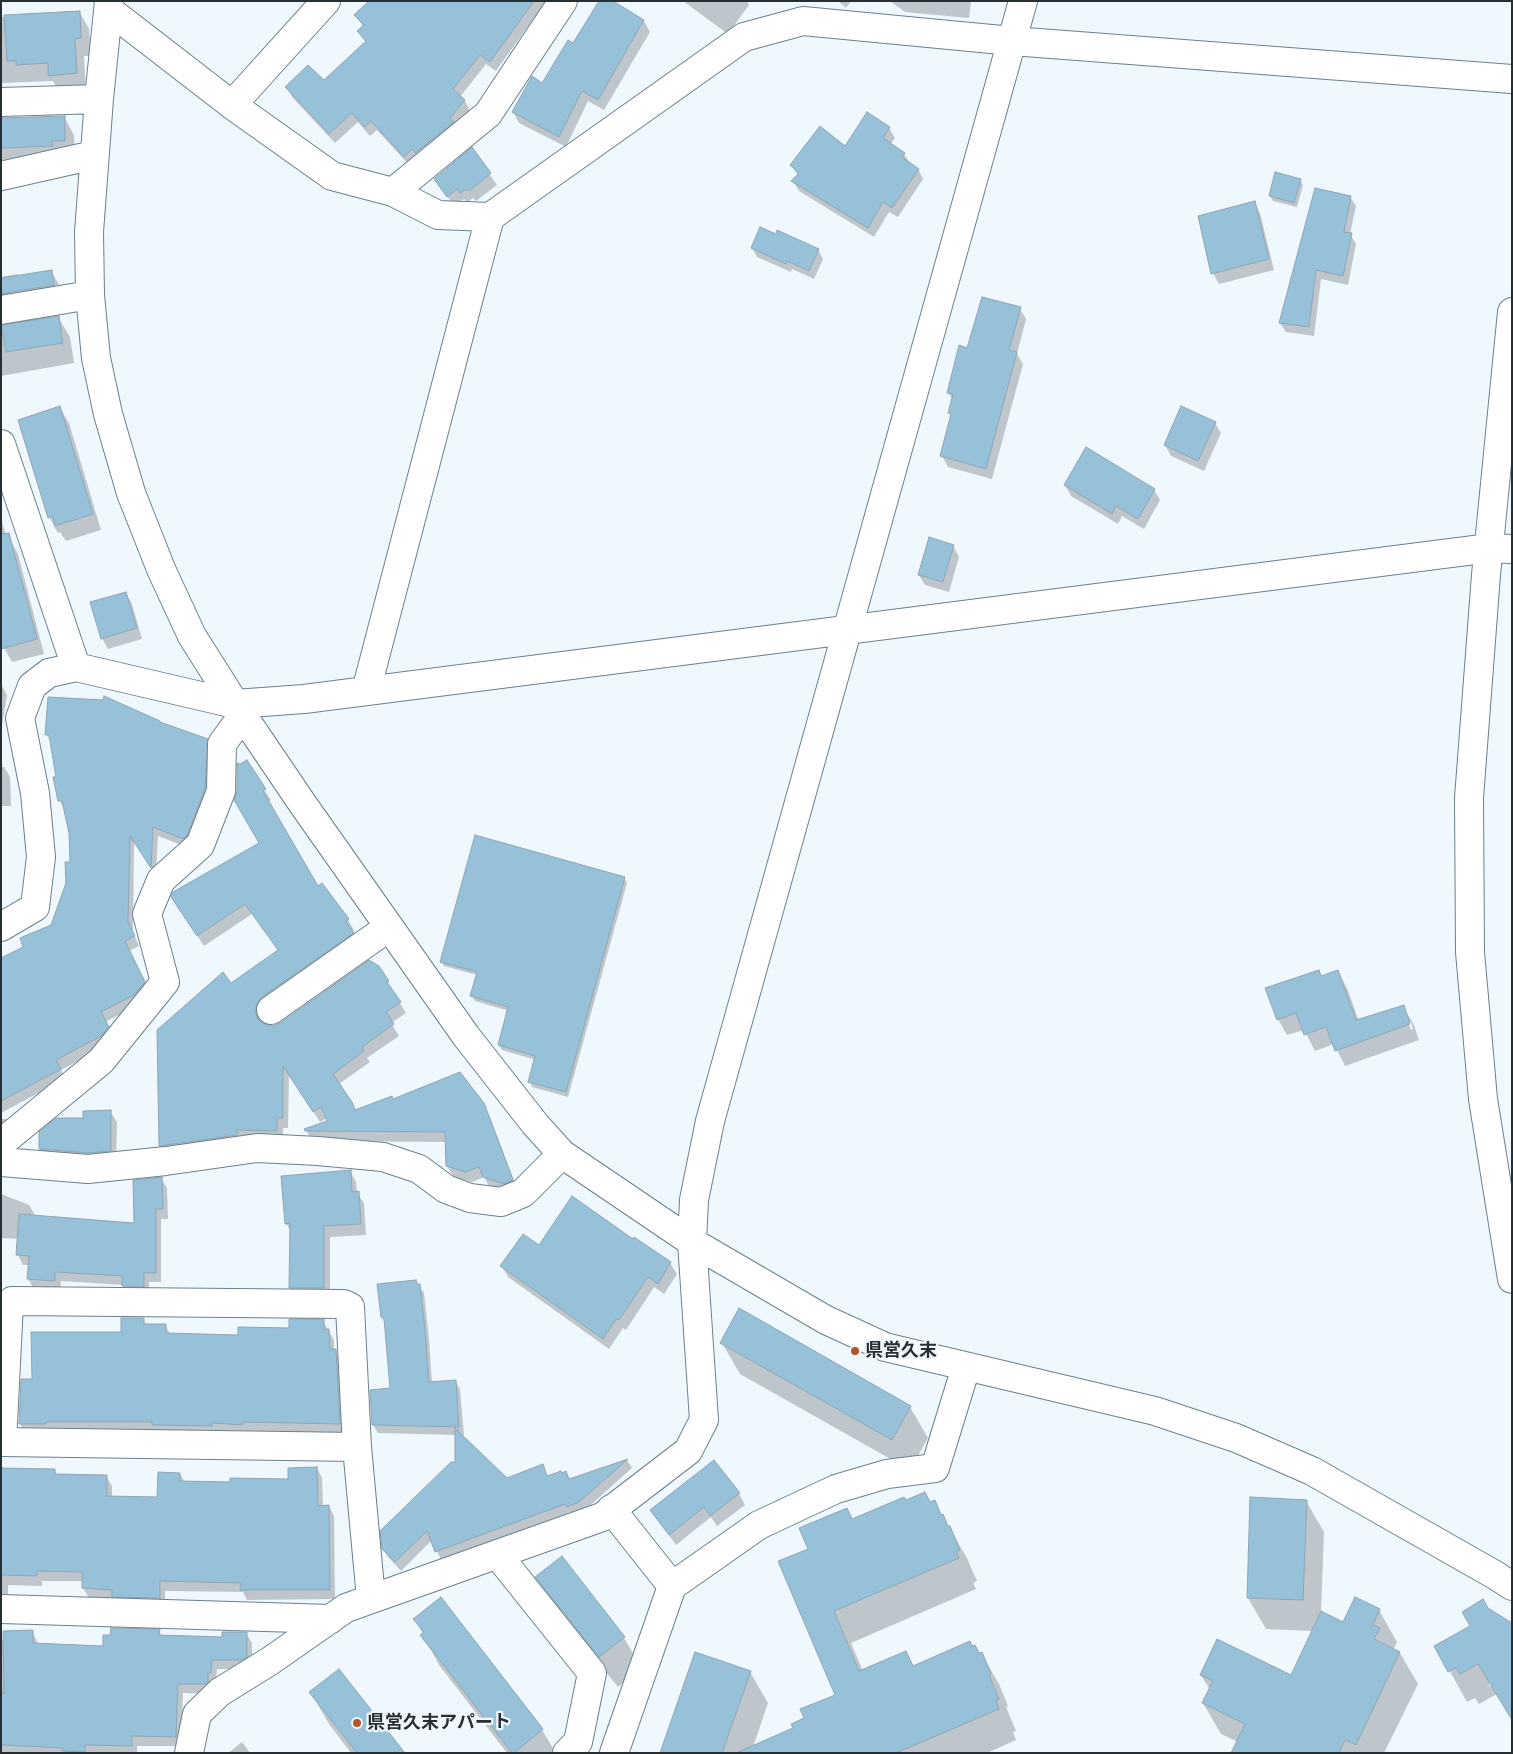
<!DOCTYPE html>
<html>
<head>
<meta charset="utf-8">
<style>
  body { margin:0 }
  #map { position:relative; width:1513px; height:1754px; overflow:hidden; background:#eff8fe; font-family:Montserrat,sans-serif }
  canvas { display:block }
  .frame { position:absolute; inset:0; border:2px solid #262f34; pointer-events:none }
</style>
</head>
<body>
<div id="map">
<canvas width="1513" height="1754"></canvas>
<div class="frame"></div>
</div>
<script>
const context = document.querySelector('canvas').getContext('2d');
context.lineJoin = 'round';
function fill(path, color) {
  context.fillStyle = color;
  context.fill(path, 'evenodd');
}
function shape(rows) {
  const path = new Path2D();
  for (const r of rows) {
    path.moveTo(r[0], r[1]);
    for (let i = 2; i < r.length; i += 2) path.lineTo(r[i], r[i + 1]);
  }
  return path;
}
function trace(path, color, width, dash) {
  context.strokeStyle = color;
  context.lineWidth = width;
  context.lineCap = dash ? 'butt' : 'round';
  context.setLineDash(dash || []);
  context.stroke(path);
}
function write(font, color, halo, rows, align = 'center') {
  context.font = font + ' Montserrat,"Noto Sans JP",sans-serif';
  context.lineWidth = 4.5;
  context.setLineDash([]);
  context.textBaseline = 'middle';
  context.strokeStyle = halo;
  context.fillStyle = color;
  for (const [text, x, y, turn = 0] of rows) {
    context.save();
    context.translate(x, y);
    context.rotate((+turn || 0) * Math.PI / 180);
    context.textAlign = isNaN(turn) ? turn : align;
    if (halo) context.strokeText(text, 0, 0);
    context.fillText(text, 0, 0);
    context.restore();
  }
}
const shadow = shape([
  [409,1,557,1,546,16,539,11,496,71,486,64,460,97,465,101,470,111,455,128,410,166,377,130,370,136,358,122,335,143,292,97,287,87,324,82,366,43,359,32,363,27,356,15],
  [611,1,644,21,650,32,604,110,588,101,566,147,519,123,513,112,543,85],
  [683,1,747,1,749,5,728,34],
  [838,1,851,1,846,8],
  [890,1,971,1,969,18,905,12],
  [79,11,89,29,91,56,84,56,86,91,60,93,53,81,1,83,1,17],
  [64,117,74,135,75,158,1,171,1,119],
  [889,128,895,138,890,145,904,154,911,165,918,169,923,179,898,217,889,212,874,237,799,191,793,181,798,176,792,166,845,148],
  [472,149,497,185,476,201,473,198,467,203,464,199,454,206,435,179],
  [1300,180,1303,185,1297,207,1273,201,1270,196],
  [1350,197,1356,206,1350,234,1356,244,1348,285,1321,279,1314,336,1286,332,1280,323],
  [1254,203,1260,213,1274,270,1219,284,1213,273],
  [752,248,818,250,823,259,814,279,792,269,791,272,757,257],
  [51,271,63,291,1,319,1,277,18,274,19,276],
  [1020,309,1026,319,1017,354,1023,364,992,479,948,467,942,456,952,417,950,413,953,400,948,392],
  [58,317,70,337,74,363,1,376,1,326],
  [60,408,69,423,101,530,66,541,60,532,58,533,49,517],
  [1215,423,1221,433,1204,471,1171,456,1165,445],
  [1065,485,1154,490,1160,500,1144,529,1122,516,1118,524,1071,496],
  [1,519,8,541,10,540,18,554,44,654,12,662,4,648,1,638],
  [953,546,959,557,949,592,925,585,919,575],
  [126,593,132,604,142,639,108,649,102,638],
  [1,684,7,695,1,732],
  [161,724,207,740,213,750,210,798,189,848,158,836,156,874,134,842,133,933,139,946,129,951,150,992,139,1005,105,1022,113,1037,106,1046,61,1070,65,1079,1,1113,1,1003,25,948,52,925,67,884,71,864,70,832,65,811,60,801,55,778,58,778,51,742,47,735],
  [1,767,4,767,10,777,11,806,1,806],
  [264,790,271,800,268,802,318,887,348,920,354,930,352,932,359,944,262,1015,261,1023,272,1027,280,1024,378,967,406,1013,391,1023,399,1036,367,1058,370,1062,339,1084,356,1111,393,1100,483,1104,489,1115,518,1191,490,1188,484,1177,472,1182,454,1177,447,1166,446,1142,312,1141,306,1130,328,1121,327,1118,320,1122,289,1074,288,1128,283,1128,283,1141,167,1156,161,1146,231,984,279,951,252,914,204,946,179,908,261,843,235,800],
  [624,878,627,883,568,1097,532,1087,530,1082,536,1060,502,1050,499,1045,509,1011,475,1001,472,996,477,975,444,966,441,961],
  [1338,972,1347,988,1359,1021,1403,1007,1413,1023,1419,1040,1345,1066,1334,1044,1315,1051,1304,1030,1287,1035,1278,1019,1322,977],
  [1408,1022,1411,1022,1413,1029,1411,1030],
  [110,1111,117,1122,116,1161,46,1160,40,1149,85,1119],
  [1,1119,7,1119,12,1128,1,1136],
  [350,1171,356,1182,357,1193,364,1203,366,1235,330,1237,330,1299,297,1298,291,1288,291,1232,286,1223],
  [161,1178,167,1188,168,1219,161,1219,161,1282,149,1282,149,1296,129,1296,123,1285,61,1281,60,1291,34,1289,28,1279,29,1265,23,1265,18,1255,19,1239,1,1238,1,1194,29,1205,35,1215,136,1224],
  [634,1238,670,1263,677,1274,664,1294,654,1287,626,1330,623,1328,609,1349,508,1277,502,1266,539,1246,633,1240],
  [416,1282,424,1293,429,1339,432,1383,455,1381,460,1389,464,1435,460,1435,507,1480,542,1466,548,1477,566,1473,570,1480,627,1460,632,1468,584,1511,573,1515,571,1512,441,1560,432,1540,401,1571,389,1558,383,1549,456,1463,456,1435,378,1433,373,1425,391,1389,386,1323,382,1317],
  [143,1319,146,1325,165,1325,170,1334,239,1336,290,1329,323,1321,334,1340,334,1351,341,1360,345,1434,248,1431,248,1434,26,1433,20,1424,33,1381,122,1333],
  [722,1343,910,1407,928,1438,910,1470,740,1374],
  [714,1462,739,1494,745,1505,717,1526,711,1517,676,1545,651,1510],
  [1,1467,4,1469,55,1470,57,1475,106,1476,112,1486,112,1497,159,1498,180,1474,185,1482,231,1483,290,1481,317,1468,322,1478,323,1507,329,1506,334,1516,335,1599,247,1600,243,1592,165,1591,165,1608,115,1599,89,1598,83,1588,83,1581,42,1581,42,1586,8,1585,8,1596,1,1596],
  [1306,1501,1324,1532,1321,1612,1343,1623,1356,1599,1379,1610,1397,1642,1393,1650,1400,1653,1418,1684,1384,1753,1233,1753,1238,1742,1221,1734,1203,1703,1210,1690,1201,1675,1292,1676,1313,1631,1266,1629,1248,1598],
  [906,1502,930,1503,934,1502,967,1558,977,1581,973,1583,976,1589,851,1643,863,1671,906,1653,914,1667,981,1653,999,1684,1008,1706,1006,1707,1016,1731,1013,1732,1016,1740,987,1753,780,1753,795,1729,837,1696,809,1549,847,1509,853,1520],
  [562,1558,624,1638,642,1669,618,1687,555,1609,537,1577],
  [440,1598,542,1730,556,1753,507,1753,439,1665,415,1619],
  [1488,1610,1510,1714,1509,1715,1497,1694,1479,1704,1475,1698,1467,1702,1436,1646,1472,1627],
  [1496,1679,1498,1682,1489,1687,1489,1684],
  [159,1631,162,1637,223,1638,246,1633,252,1643,252,1667,247,1669,217,1669,216,1682,211,1694,183,1693,181,1746,137,1746,137,1753,1,1753,1,1640,32,1632,37,1641,38,1645,104,1647],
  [750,1672,768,1703,751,1753,661,1753],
  [311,1693,404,1753,351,1753,329,1724],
  [242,1742,250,1753,228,1753]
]);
const building = shape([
  [369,1,534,1,490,62,480,55,453,89,465,100,450,118,454,122,415,153,412,149,404,157,371,121,364,127,352,113,329,134,285,87,308,65,324,80,366,41,357,31,364,25,354,15,369,1],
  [599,1,613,1,644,20,598,100,582,91,559,137,512,112,532,76,542,83,568,40,573,43,599,1],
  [80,11,81,38,75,39,77,73,48,76,48,63,16,65,16,61,7,61,4,15,80,11],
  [867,112,890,127,883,138,905,153,902,157,919,169,892,208,883,202,868,228,791,181,799,173,790,165,820,126,845,146,867,112],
  [65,116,65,141,52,141,53,146,1,148,1,118,65,116],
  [472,147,491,173,469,191,467,189,460,193,457,189,447,197,434,179,472,147],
  [1275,172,1301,179,1294,203,1269,196,1275,172],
  [1315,188,1351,196,1344,232,1352,233,1343,276,1316,270,1309,327,1279,323,1315,188],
  [1255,201,1269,259,1211,274,1198,216,1255,201],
  [760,227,776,234,777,230,819,249,809,271,787,261,786,264,751,248,760,227],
  [52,270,54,285,1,294,1,278,52,270],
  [982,297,1021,307,1009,350,1017,352,986,469,940,456,951,414,948,413,953,394,947,393,959,345,967,348,982,297],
  [59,316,63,343,6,352,1,325,59,316],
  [60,406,93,514,55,526,53,516,48,518,18,420,60,406],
  [1181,406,1216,422,1198,461,1164,445,1181,406],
  [1086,447,1155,489,1138,519,1116,506,1112,514,1064,485,1086,447],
  [9,533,37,639,1,649,1,534,9,533],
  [929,537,954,545,943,582,918,575,929,537],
  [126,592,137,628,101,639,90,602,126,592],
  [104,696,160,721,160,722,208,739,205,788,187,836,183,839,153,827,151,868,130,836,128,922,135,936,125,941,145,982,134,995,101,1012,109,1027,101,1036,56,1060,61,1069,1,1101,1,958,23,947,20,938,51,925,66,883,65,862,70,862,69,833,62,801,58,801,53,777,56,777,49,735,45,735,48,697,103,700,104,696],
  [247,760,266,789,263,791,318,886,322,883,349,919,346,922,354,933,262,997,257,1004,255,1011,258,1019,265,1024,272,1026,280,1023,369,960,379,966,389,981,387,982,401,1002,386,1012,394,1024,362,1047,364,1051,333,1074,352,1102,355,1110,392,1096,393,1099,460,1072,484,1103,513,1180,504,1184,483,1177,479,1167,465,1172,446,1166,445,1132,305,1131,304,1129,327,1121,321,1107,313,1112,283,1066,283,1118,277,1118,277,1131,237,1130,237,1135,159,1146,157,1030,223,972,231,983,278,950,245,904,197,936,171,897,173,892,259,843,234,800,237,791,237,763,240,764,247,760],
  [475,835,625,877,566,1092,528,1082,535,1056,498,1045,508,1007,470,996,477,972,440,962,475,835],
  [1319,970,1321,976,1338,970,1356,1020,1404,1005,1410,1024,1335,1051,1326,1027,1304,1035,1296,1013,1277,1020,1265,988,1319,970],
  [111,1110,111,1151,88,1153,39,1149,39,1132,56,1118,83,1118,83,1111,111,1110],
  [351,1170,352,1192,359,1191,361,1224,324,1226,324,1288,289,1288,290,1223,285,1224,281,1176,351,1170],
  [162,1177,163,1209,156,1209,156,1273,144,1273,144,1287,122,1286,122,1276,55,1272,55,1281,27,1279,29,1256,16,1255,19,1214,134,1223,133,1180,162,1177],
  [572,1196,633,1239,634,1237,671,1262,658,1284,648,1277,619,1320,616,1319,603,1339,500,1266,523,1234,539,1245,572,1196],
  [416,1280,417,1284,420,1284,425,1330,429,1382,456,1380,459,1427,372,1425,370,1390,390,1388,384,1319,381,1317,377,1284,416,1280],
  [739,1308,911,1406,892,1440,720,1343,739,1308],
  [121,1318,144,1318,144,1324,166,1324,166,1333,238,1335,238,1327,289,1328,289,1319,324,1319,324,1329,329,1329,330,1349,336,1349,340,1424,243,1422,243,1425,212,1423,212,1426,152,1425,152,1422,46,1422,46,1424,19,1424,21,1379,32,1379,31,1332,121,1332,121,1318],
  [455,1428,507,1478,543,1464,547,1476,561,1471,562,1473,566,1471,569,1479,628,1459,579,1502,567,1507,565,1504,435,1552,427,1531,395,1562,382,1549,380,1531,451,1462,455,1462,455,1428],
  [714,1460,740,1493,710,1516,704,1507,669,1535,650,1510,714,1460],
  [317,1467,318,1506,329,1505,330,1590,240,1590,241,1583,160,1581,160,1598,112,1597,112,1590,82,1588,82,1572,37,1571,37,1576,1,1575,1,1468,55,1469,55,1474,107,1475,107,1496,157,1497,158,1472,180,1473,180,1481,230,1482,230,1478,288,1479,288,1468,317,1467],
  [925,1492,930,1502,935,1500,941,1515,943,1514,948,1526,950,1526,960,1550,956,1552,959,1558,834,1611,859,1671,906,1651,913,1666,970,1641,972,1646,975,1645,979,1653,982,1652,991,1674,989,1675,999,1699,996,1700,999,1709,896,1753,736,1753,793,1728,791,1724,804,1718,800,1709,835,1695,778,1561,808,1549,799,1528,847,1508,852,1519,904,1497,906,1500,925,1492],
  [1250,1497,1307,1500,1303,1600,1247,1598,1250,1497],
  [562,1556,625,1637,599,1657,535,1577,562,1556],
  [441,1597,543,1729,514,1753,512,1753,420,1635,424,1632,413,1619,441,1597],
  [1355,1597,1380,1609,1373,1625,1380,1628,1374,1639,1400,1652,1356,1745,1345,1740,1339,1753,1231,1753,1245,1724,1202,1703,1213,1681,1200,1675,1217,1639,1291,1675,1321,1611,1343,1622,1355,1597],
  [1483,1599,1488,1608,1512,1623,1512,1720,1478,1664,1460,1674,1456,1668,1448,1672,1434,1646,1470,1626,1462,1612,1483,1599],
  [111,1628,160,1629,159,1635,222,1637,222,1632,247,1632,247,1657,242,1660,212,1660,211,1673,208,1673,208,1682,205,1684,178,1684,176,1737,132,1736,132,1746,85,1745,85,1752,62,1751,62,1748,1,1745,1,1693,4,1693,3,1631,33,1630,33,1643,103,1646,103,1635,110,1635,111,1628],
  [695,1652,751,1671,722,1753,660,1753,695,1652],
  [339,1669,405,1753,357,1753,309,1692,339,1669]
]);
const minor = shape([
  [109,1,99,99,89,232,90,295,96,358,108,414,131,493,161,569,192,636,235,704,302,803,466,1036,535,1124,562,1154,692,1242,826,1320,885,1347,1155,1411,1236,1438,1312,1471,1495,1575,1512,1586],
  [109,10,232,105,332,176,393,192,438,215,490,217,744,37,803,21,1012,41,1512,79],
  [1,102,99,99],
  [232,105,326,1],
  [1,176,94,155],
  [393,192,488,114,563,1],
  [1,310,90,295],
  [1512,312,1486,575,1469,798,1470,952,1483,1099,1512,1279],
  [1,444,76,667],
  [366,691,490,217],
  [1,927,35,907,41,857,35,793,20,718,32,686,49,673,76,667,235,704,304,699,1490,548,1512,549],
  [271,1010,389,927],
  [1,1146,5,1140,101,1061,165,982,147,914,161,880,200,845,221,791,222,744,243,715],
  [1,1162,88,1169,166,1161,257,1148,318,1151,383,1157,419,1169,446,1189,470,1198,501,1202,523,1193,562,1154],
  [1,1442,357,1447],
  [2,1442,9,1304,12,1301,344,1304,350,1307,357,1447,371,1599],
  [611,1509,672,1586],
  [497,1554,592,1673,578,1742,567,1753],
  [1,1609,331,1619],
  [189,1753,197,1714,220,1692,270,1661,346,1608,602,1517,688,1451,704,1420,692,1242,694,1200,710,1121,1023,1],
  [614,1753,672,1586,759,1525,836,1489,887,1474,935,1468,966,1367]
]);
const markers = [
  [855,1351,5,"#b95229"],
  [357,1723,5,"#b95229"]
];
const poiNames = [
  ["県営久末",865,1351],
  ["県営久末アパート",367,1723]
];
fill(shadow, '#0003');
fill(building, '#97c0d9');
trace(building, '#8fa5b2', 1);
trace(minor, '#6b808d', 30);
trace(minor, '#fff', 28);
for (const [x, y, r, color] of markers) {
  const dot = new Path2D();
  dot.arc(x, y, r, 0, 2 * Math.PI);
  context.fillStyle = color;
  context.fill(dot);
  trace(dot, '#eff8fe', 2);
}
write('bold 18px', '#262f34', '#eff8fe', poiNames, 'left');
</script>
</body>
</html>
